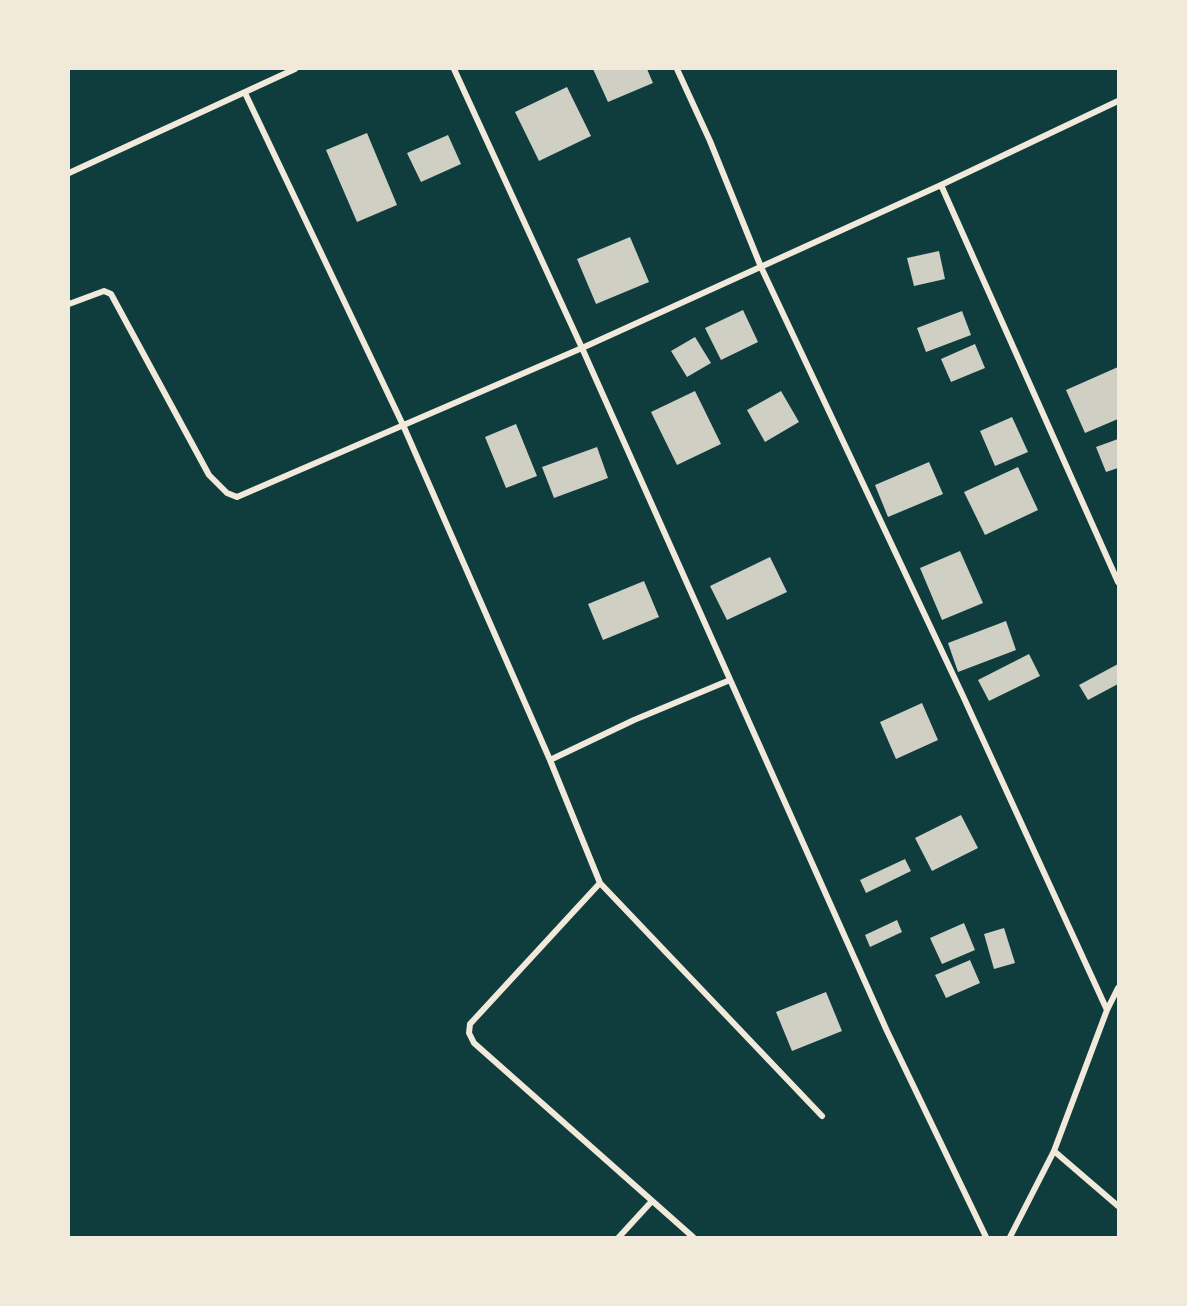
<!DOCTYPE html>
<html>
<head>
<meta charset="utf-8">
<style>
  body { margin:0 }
  #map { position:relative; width:1187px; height:1306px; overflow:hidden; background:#0f3d3e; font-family:"Fira Sans",sans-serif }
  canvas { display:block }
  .frame { position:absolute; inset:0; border:70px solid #f1e9da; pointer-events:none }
</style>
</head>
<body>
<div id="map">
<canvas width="1187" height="1306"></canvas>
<div class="frame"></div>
</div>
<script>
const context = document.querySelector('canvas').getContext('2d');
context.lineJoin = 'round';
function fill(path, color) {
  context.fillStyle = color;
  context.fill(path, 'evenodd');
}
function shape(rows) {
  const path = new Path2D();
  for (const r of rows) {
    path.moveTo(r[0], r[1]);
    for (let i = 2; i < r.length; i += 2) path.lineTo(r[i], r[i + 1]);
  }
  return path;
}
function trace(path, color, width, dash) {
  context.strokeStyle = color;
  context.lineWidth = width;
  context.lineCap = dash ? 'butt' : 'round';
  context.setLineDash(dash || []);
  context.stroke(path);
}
const building = shape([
  [593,69,647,69,653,83,608,102],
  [567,87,591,136,539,161,515,112],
  [367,133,397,205,357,222,326,150],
  [448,135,461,164,421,182,407,153],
  [630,237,649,282,596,304,577,259],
  [939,251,945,279,914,286,907,258],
  [743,310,758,342,721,360,705,328],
  [962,311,971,335,926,352,917,328],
  [695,337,711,363,687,377,671,351],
  [975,344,985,368,951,382,941,359],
  [1118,367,1118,419,1085,433,1066,390],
  [695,391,721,444,677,465,651,412],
  [781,391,799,422,765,442,747,410],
  [1012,417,1028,452,995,466,980,431],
  [516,424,537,476,506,488,485,437],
  [1118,439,1118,468,1106,472,1096,447],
  [597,447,608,478,554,498,542,467],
  [929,462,943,494,888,517,875,485],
  [1018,467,1038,510,985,535,964,492],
  [960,551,983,603,942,620,920,568],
  [770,557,787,592,727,620,710,586],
  [644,581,659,617,603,640,588,604],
  [1006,621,1016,650,958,672,948,643],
  [1029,654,1040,676,989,701,978,680],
  [1118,664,1118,684,1088,700,1079,685],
  [922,703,938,740,896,759,880,722],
  [961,815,978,848,932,871,915,838],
  [905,859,911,871,866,893,860,880],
  [897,920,902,932,870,947,865,935],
  [964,923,975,950,942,964,930,938],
  [1004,928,1015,963,994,969,984,934],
  [970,960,980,983,946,998,935,975],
  [826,992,842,1031,792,1051,776,1012]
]);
const minor = shape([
  [454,69,582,348,887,1031,986,1237],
  [677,69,710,141,761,267,963,696,1107,1010],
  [245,93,403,425,550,760,600,883,822,1116],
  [69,173,295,69],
  [941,185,1118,582],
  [69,304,104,291,111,294,209,475,227,493,237,497,582,348,941,185,1118,101],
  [550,760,634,720,730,680],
  [600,883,470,1024,469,1033,474,1043,693,1237],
  [1054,1151,1118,1206],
  [619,1237,652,1201],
  [1010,1237,1054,1151,1107,1010,1118,988]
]);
fill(building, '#cfcfc3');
trace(minor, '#f1e9da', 6);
</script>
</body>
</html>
